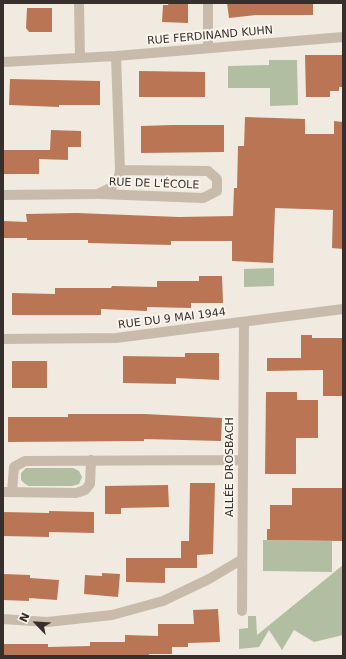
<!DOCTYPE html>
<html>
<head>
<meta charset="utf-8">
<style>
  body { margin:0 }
  #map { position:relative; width:346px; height:659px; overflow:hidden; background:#f1eae0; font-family:"DejaVu Sans",sans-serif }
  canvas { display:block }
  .frame { position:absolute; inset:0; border:4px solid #372f2b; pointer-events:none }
  .north { position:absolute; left:16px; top:603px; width:40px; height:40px; -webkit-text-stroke:3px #f9f4ec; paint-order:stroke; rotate:295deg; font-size:11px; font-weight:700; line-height:16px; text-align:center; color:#372f2b }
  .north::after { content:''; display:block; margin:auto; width:14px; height:18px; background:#372f2b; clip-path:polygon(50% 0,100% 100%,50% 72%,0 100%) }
</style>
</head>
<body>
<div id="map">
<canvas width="346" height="659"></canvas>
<div class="frame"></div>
<div class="north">N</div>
</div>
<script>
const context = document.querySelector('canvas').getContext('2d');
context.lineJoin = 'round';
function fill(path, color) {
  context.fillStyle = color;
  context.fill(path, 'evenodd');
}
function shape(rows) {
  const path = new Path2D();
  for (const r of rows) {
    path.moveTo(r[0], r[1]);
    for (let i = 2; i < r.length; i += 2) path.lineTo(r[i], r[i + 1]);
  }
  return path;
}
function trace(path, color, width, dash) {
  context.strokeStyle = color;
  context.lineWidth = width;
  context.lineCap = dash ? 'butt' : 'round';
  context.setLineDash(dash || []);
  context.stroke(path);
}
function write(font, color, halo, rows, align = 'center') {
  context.font = font + ' "DejaVu Sans",sans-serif';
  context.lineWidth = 4;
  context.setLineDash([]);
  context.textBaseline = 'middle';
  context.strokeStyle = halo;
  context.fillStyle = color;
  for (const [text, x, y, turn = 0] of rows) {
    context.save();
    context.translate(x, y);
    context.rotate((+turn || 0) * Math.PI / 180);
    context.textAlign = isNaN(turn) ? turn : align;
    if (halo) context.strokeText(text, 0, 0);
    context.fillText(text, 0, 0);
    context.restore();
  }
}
const green = shape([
  [269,60,297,60,298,105,270,106,270,88,228,88,228,66,269,65],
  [274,268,274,286,244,287,244,269],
  [26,468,73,468,79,471,82,477,79,484,72,486,29,486,25,484,21,480,21,473],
  [263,540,332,541,332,572,263,571],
  [343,565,343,635,314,642,294,630,282,650,269,630,259,647,239,649,239,629,248,628,248,616,256,616,257,635]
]);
const building = shape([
  [169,3,188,3,188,23,162,22,163,5,168,5],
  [227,3,313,3,313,15,256,15,229,18],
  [27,8,52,8,52,32,29,32,26,28],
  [305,55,343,55,343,87,339,87,339,91,330,91,330,97,306,97],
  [139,71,205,72,205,97,139,97],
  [10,79,100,81,100,105,59,105,59,107,9,105],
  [245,117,305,119,305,134,334,134,334,121,343,122,343,249,332,248,333,210,275,208,273,263,232,261,232,241,171,241,171,245,88,243,88,240,27,240,27,238,3,238,3,221,27,222,26,214,77,213,179,217,233,216,234,188,237,188,238,146,244,146],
  [172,125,224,125,224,152,141,153,141,126],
  [51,130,81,131,81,147,68,147,68,160,39,159,39,174,3,174,3,150,50,150],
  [199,276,222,276,223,303,191,303,191,308,147,307,147,311,101,309,101,315,12,315,12,293,55,294,55,288,111,288,112,286,157,287,157,281,199,281],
  [301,335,312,335,312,338,343,338,343,396,323,396,323,370,267,371,267,358,301,358],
  [185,353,219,353,219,380,176,378,176,384,123,383,123,356,185,357],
  [12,361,47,361,47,388,12,388],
  [266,392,297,392,297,400,318,400,318,438,296,438,296,474,265,474],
  [68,414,145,414,222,418,221,441,144,439,144,441,8,442,8,417,68,417],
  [190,483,215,483,213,554,197,555,197,568,165,568,165,583,126,582,126,558,181,558,181,541,189,541],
  [168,485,169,507,121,508,121,514,105,514,105,486],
  [292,488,343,488,343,541,267,540,267,529,270,529,270,505,292,505],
  [49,511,94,512,94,533,49,532,49,537,3,536,3,512,49,513],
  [102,573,120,574,118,597,84,594,85,575,102,576],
  [3,574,30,575,30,578,59,580,57,600,29,598,29,601,3,600],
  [218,609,220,642,188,643,188,647,172,647,172,654,149,654,149,656,3,656,3,644,48,644,48,647,90,646,90,642,125,642,125,635,158,636,158,624,194,624,193,610]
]);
const minor = shape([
  [79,3,80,58],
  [208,47,208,3],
  [3,62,116,56,343,37],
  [100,194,203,198,217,191,217,179,208,171,120,170],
  [3,195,98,194,112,187,119,176,120,170,116,56],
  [3,339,116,338,343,309],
  [3,492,76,493,85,490,90,484,91,460],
  [12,492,14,467,25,461,242,460],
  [242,611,244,322],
  [3,619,47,622,112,615,163,601,209,579,241,560]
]);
const streetNames = [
  ["RUE FERDINAND KUHN",210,36,-5],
  ["RUE DE L'ÉCOLE",154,184,2],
  ["RUE DU 9 MAI 1944",172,319,-7],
  ["ALLÉE DROSBACH",230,467,-90]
];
fill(green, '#b2bea1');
fill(building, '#ba7654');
trace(minor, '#c8bbac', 10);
write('11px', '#372f2b', '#f9f4ec', streetNames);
</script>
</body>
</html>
